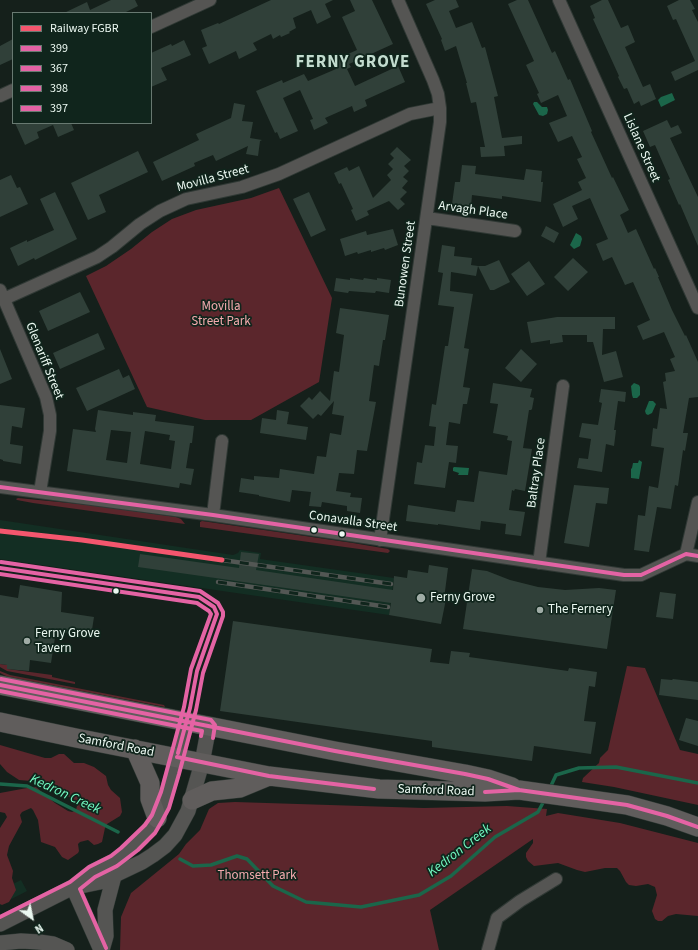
<!DOCTYPE html>
<html>
<head>
<meta charset="utf-8">
<style>
  body { margin:0 }
  #map { position:relative; width:698px; height:950px; overflow:hidden; background:#15201b; font-family:"Source Sans 3",sans-serif }
  canvas { display:block }
  .legend { position:absolute; left:12px; top:12px; width:140px; height:112px; box-sizing:border-box; background:#10251c; border:1px solid #687971; margin:0; padding:5px 7px; list-style:none; font-size:12px; color:#ebf8f1 }
  .legend li { display:flex; align-items:center; gap:8px; height:20px }
  .legend b { width:20px; border:1px solid #687971 }
  .north { position:absolute; left:12px; top:898px; width:40px; height:40px; -webkit-text-stroke:3px #10251c; paint-order:stroke; rotate:147deg; font-size:11px; font-weight:700; line-height:16px; text-align:center; color:#ebf8f1 }
  .north::after { content:''; display:block; margin:auto; width:14px; height:18px; background:#ebf8f1; clip-path:polygon(50% 0,100% 100%,50% 72%,0 100%) }
</style>
</head>
<body>
<div id="map">
<canvas width="698" height="950"></canvas>
<ul class="legend">
<li><b style="height:5px;background:#f4566e"></b>Railway FGBR</li>
<li><b style="height:5px;background:#e463a4"></b>399</li>
<li><b style="height:5px;background:#e463a4"></b>367</li>
<li><b style="height:5px;background:#e463a4"></b>398</li>
<li><b style="height:5px;background:#e463a4"></b>397</li>
</ul>
<div class="north">N</div>
</div>
<script>
const context = document.querySelector('canvas').getContext('2d');
context.lineJoin = 'round';
function fill(path, color) {
  context.fillStyle = color;
  context.fill(path, 'evenodd');
}
function shape(rows) {
  const path = new Path2D();
  for (const r of rows) {
    path.moveTo(r[0], r[1]);
    for (let i = 2; i < r.length; i += 2) path.lineTo(r[i], r[i + 1]);
  }
  return path;
}
function trace(path, color, width, dash) {
  context.strokeStyle = color;
  context.lineWidth = width;
  context.lineCap = dash ? 'butt' : 'round';
  context.setLineDash(dash || []);
  context.stroke(path);
}
function write(font, color, halo, rows, align = 'center') {
  context.font = font + ' "Source Sans 3",sans-serif';
  context.lineWidth = 3.5;
  context.setLineDash([]);
  context.textBaseline = 'middle';
  context.strokeStyle = halo;
  context.fillStyle = color;
  for (const [text, x, y, turn = 0] of rows) {
    context.save();
    context.translate(x, y);
    context.rotate((+turn || 0) * Math.PI / 180);
    context.textAlign = isNaN(turn) ? turn : align;
    if (halo) context.strokeText(text, 0, 0);
    context.fillText(text, 0, 0);
    context.restore();
  }
}
const built = shape([
  [0,520,233,555,238,553,240,550,261,553,260,559,394,578,389,615,0,559],
  [21,880,27,891,0,905,0,883,11,885]
]);
const green = shape([
  [279,188,332,298,319,382,251,420,205,420,147,407,86,276,106,266,131,249,152,232,172,219,196,210,251,198],
  [18,498,90,505,176,517,181,519,185,524,33,503,17,500,16,499],
  [202,521,353,543,388,549,390,551,388,553,381,552,200,527,200,522],
  [0,664,7,665,8,669,52,675,52,677,75,682,75,684,7,671,0,667],
  [627,666,645,668,680,750,698,754,698,805,614,787,582,782,583,778,599,763,600,758,608,750],
  [0,671,10,675,164,705,165,707,8,677,0,673],
  [0,745,45,758,51,758,59,754,64,754,74,763,84,763,94,767,106,776,108,785,111,790,120,798,122,812,120,816,107,824,105,828,102,842,98,844,94,845,88,840,80,842,78,844,79,851,78,853,68,860,62,857,55,847,41,842,38,820,33,810,31,808,22,812,20,815,22,822,9,846,7,855,13,871,12,878,16,890,9,902,2,905,0,904,0,828,7,817,5,813,0,812,0,793,27,788,36,787,55,803,68,811,72,812,76,810,77,806,75,801,52,786,43,782,19,780,7,772,0,764],
  [235,802,424,808,507,806,547,809,546,816,558,813,620,823,698,843,698,916,676,914,668,916,662,921,658,921,655,919,652,911,657,895,655,887,648,884,636,886,629,885,626,882,620,871,617,868,605,868,585,872,577,870,558,863,534,866,528,861,526,857,526,853,533,843,533,839,430,910,439,950,120,950,121,917,131,893,179,854,186,844,200,830,209,809,218,803]
]);
const water = shape([
  [672,93,675,100,661,107,658,100,661,97],
  [534,102,537,102,542,107,547,107,548,110,547,114,543,116,539,115,533,104],
  [576,233,581,236,582,239,580,246,574,249,570,245],
  [634,383,639,385,640,387,640,395,637,398,633,398,632,395,631,386],
  [649,401,653,401,656,404,652,413,648,415,646,414,645,411],
  [639,460,642,462,639,479,631,478,631,469,632,468,633,463,638,463],
  [454,467,469,468,468,475,458,475,459,473,453,471,453,468]
]);
const stream = shape([
  [0,784,27,786,118,832],
  [550,788,556,775,579,768,616,767,698,783],
  [180,859,193,866,211,865,237,856,247,859,273,886,306,902,361,907,419,895,451,876,495,837,538,812,545,799]
]);
const building = shape([
  [111,0,135,0,138,6,124,13,64,13,87,2,90,10],
  [271,0,333,0,325,4,331,17,317,24,311,10,293,18,296,28,289,32,290,33,281,37,280,35,273,39,271,34,253,43,257,50,239,59,236,51,209,64,202,48,207,46,201,30,218,23,219,24],
  [350,0,372,0,393,44,349,64,351,67,347,69,355,86,398,66,405,82,365,100,367,106,354,112,352,106,325,118,328,123,314,130,310,120,313,119,300,90,283,98,298,131,280,139,277,132,275,133,256,91,282,80,283,83,304,74,308,81,336,69,332,61,357,50,342,17,355,11],
  [435,0,456,0,459,7,449,11,456,28,472,22,482,48,485,47,498,96,494,97,502,138,522,136,522,144,504,146,505,156,481,157,480,147,485,147,476,102,471,103,466,83,467,83,456,46,445,51,441,40,442,39,426,4],
  [517,0,528,0,552,53,555,51,568,80,570,79,592,131,591,132,612,178,613,177,629,210,620,215,628,233,636,229,654,269,655,268,659,277,658,277,672,310,685,336,686,335,698,362,698,397,689,398,683,433,688,433,685,451,683,450,678,486,675,485,671,509,657,507,649,552,634,550,638,515,645,516,649,486,658,488,664,448,651,446,653,428,657,429,660,408,667,409,663,382,666,381,665,373,675,371,670,359,675,357,664,332,643,340,637,326,650,320,633,282,625,285,612,257,603,261,596,244,608,239,590,198,572,206,578,219,563,227,553,204,582,190,578,182,586,178,577,159,582,157,572,136,558,142,549,123,567,116,558,95,541,103,537,94,539,93,526,65,534,61,508,4],
  [602,0,608,0,621,28,628,25,635,42,625,47,643,87,650,84,656,99,641,106,639,101,634,104,627,88,624,89,618,77,619,76,593,19,595,18,590,6],
  [679,0,690,0,695,9,692,10,698,22,698,70,675,81,671,72,695,61,676,19,673,20,667,6],
  [13,39,13,59,0,65,0,46],
  [184,40,191,55,161,68,167,80,151,87,151,53,171,44,172,46],
  [234,103,245,105,242,121,253,122,250,138,262,140,260,141,258,156,246,154,248,146,216,161,213,155,194,163,195,166,162,181,153,162,199,140,196,134,231,118],
  [667,120,671,128,678,125,682,133,670,138,698,197,698,246,680,204,679,205,668,180,670,179,655,145,650,147,643,131],
  [15,123,71,123,74,130,58,137,53,125,37,132,39,138,25,145],
  [397,147,411,160,404,166,409,171,403,177,408,181,402,188,407,192,400,199,405,204,398,210,389,201,367,211,369,215,356,221,351,210,353,209,341,183,339,184,334,173,347,167,349,171,359,166,373,198,391,180,387,175,393,169,388,164,394,158,390,154],
  [138,151,148,172,99,195,106,212,88,220,71,183],
  [462,165,476,166,475,174,524,180,526,169,542,171,541,182,543,182,541,202,502,196,502,199,472,195,471,206,452,204,455,182,460,182],
  [11,175,17,188,20,187,28,204,0,217,0,180],
  [55,192,77,239,35,260,34,258,18,266,10,248,27,240,27,242,54,230,40,199],
  [309,192,326,230,311,237,293,199],
  [546,226,559,233,554,243,541,236],
  [393,229,398,245,385,250,384,248,371,252,371,250,358,254,357,252,345,256,340,239,366,231,367,235],
  [442,245,455,247,454,256,472,258,471,265,478,266,476,276,451,272,450,291,473,294,464,348,469,349,463,387,470,388,467,404,463,404,460,424,449,422,446,445,458,446,456,463,449,462,445,488,414,484,417,462,422,463,425,445,434,446,436,427,429,426,432,404,436,405,445,346,448,346,454,307,438,305,443,273,438,272],
  [573,258,588,272,568,291,554,277],
  [499,260,510,282,494,290,490,290,478,266,485,266],
  [529,261,545,284,527,296,511,274],
  [336,278,350,280,350,278,363,280,364,278,377,280,377,278,391,280,389,293,376,291,375,293,349,291,348,293,334,291],
  [80,292,90,312,48,331,39,311],
  [340,308,389,315,385,340,383,340,379,366,374,365,369,401,376,402,367,451,357,450,354,474,339,473,336,491,351,493,350,497,362,498,360,513,347,511,347,506,322,502,321,507,309,506,311,492,292,490,290,502,259,496,259,495,239,492,241,478,254,480,254,476,279,478,280,469,314,474,317,456,326,457,330,433,341,435,344,416,332,414,334,401,321,416,318,414,313,419,300,406,309,397,312,400,320,391,330,401,334,371,339,372,344,335,336,333],
  [557,317,615,317,615,329,603,329,602,355,616,351,623,377,604,382,593,342,587,342,587,335,562,335,563,342,550,344,550,340,531,343,527,322],
  [98,333,105,349,60,369,53,353],
  [0,349,12,379,0,384],
  [521,349,537,364,521,382,505,368],
  [119,369,123,378,129,375,135,389,87,411,76,388],
  [493,383,532,389,530,397,534,398,532,409,531,410,529,410,523,448,532,449,525,491,515,489,514,491,512,490,509,510,525,512,521,536,505,534,506,524,481,521,480,530,438,524,438,525,406,521,408,505,455,512,457,500,474,502,479,471,507,475,512,441,507,440,508,436,493,433,498,404,490,403],
  [601,389,626,392,625,402,618,401,614,430,616,430,614,446,606,444,602,472,577,468,579,458,588,459,591,439,579,437,582,423,598,425,602,403,599,402],
  [0,405,25,408,22,428,12,426,10,444,23,446,21,464,3,461,3,460,0,459],
  [98,410,133,415,133,412,156,415,155,421,194,426,192,443,190,443,186,468,194,469,191,485,180,483,179,488,67,471,73,429,96,432,95,429],
  [111,430,131,432,127,463,106,460],
  [145,431,170,435,169,440,175,441,171,469,140,464],
  [277,410,289,412,287,424,308,427,306,440,260,433,262,418,276,420],
  [574,485,609,488,607,504,596,503,589,547,564,543],
  [241,552,259,554,256,570,393,590,394,576,407,578,408,570,428,573,429,565,448,568,444,599,446,599,441,624,389,615,391,603,138,567,140,554,239,568],
  [472,569,487,571,510,580,538,587,565,590,599,588,616,590,607,649,463,629],
  [20,585,62,592,61,612,94,617,91,636,56,631,51,663,30,660,29,671,7,669,7,665,0,664,0,595,18,598],
  [660,592,676,594,673,619,656,617],
  [233,621,432,649,430,662,449,664,451,651,470,653,469,657,568,671,569,668,597,672,595,687,589,686,584,721,596,722,591,754,534,746,532,761,432,747,432,741,220,711],
  [661,679,672,680,673,679,698,682,698,700,659,695],
  [686,718,698,721,698,746,679,740]
]);
const minor = shape([
  [559,0,698,308],
  [151,27,210,0],
  [0,96,13,90],
  [427,218,515,231],
  [0,290,46,397,50,415,50,431,40,492],
  [4,299,97,257,112,247,140,224,160,211,186,199,242,187,279,174,410,114,440,108],
  [0,487,213,515,624,575,641,575,686,554,698,556],
  [213,515,222,441],
  [380,540,440,122,440,108,438,94,433,80,398,0],
  [686,554,698,502],
  [539,563,563,386],
  [488,950,497,918,520,901,556,879]
]);
const tertiary = shape([
  [73,887,101,950],
  [76,887,100,882,142,862,153,855,165,846,175,835,188,811,202,763,209,726],
  [0,924,73,887,92,872,114,861,125,853,142,838,157,818,163,806,173,772,187,721],
  [0,943,21,941,39,942,53,944,67,950],
  [102,950,106,936,105,910,114,876]
]);
const primary = shape([
  [0,685,335,751,465,774,488,779,512,787],
  [0,722,76,738,269,776,379,789,485,792,519,790,627,805,667,816,698,827],
  [135,749,150,783,150,799,157,818],
  [192,800,212,791,240,788,269,776]
]);
const rail = shape([
  [222,560,391,584],
  [218,582,388,607]
]);
const bus1 = shape([
  [0,568,199,597,214,607,217,614,197,671,190,708,178,753],
  [0,685,335,751,465,774,488,779,519,790],
  [177,757,269,776,374,789],
  [485,792,519,790,627,805,667,816,698,827]
]);
const bus2 = shape([
  [0,487,213,515,624,575,641,575,686,554,698,556]
]);
const bus3 = shape([
  [0,574,197,603,209,611,211,614,191,669,184,707,161,792,152,815,145,825,121,848,111,856,89,867,70,882,0,917],
  [0,691,202,731,201,736]
]);
const bus4 = shape([
  [1,562,200,591,218,603,223,612,223,616,203,673,196,710,179,774,169,808,162,821,155,833,138,850,117,866,95,877,80,889,106,948],
  [1,679,211,720,215,725,213,738]
]);
const rail1 = shape([
  [0,531,82,540,222,560]
]);
const markers = [
  [314,530,3.5,"#ebf8f1"],
  [342,534,3.5,"#ebf8f1"],
  [116,591,3.5,"#ebf8f1"],
  [421,598,5,"#a0aca6"],
  [540,610,4,"#a0aca6"],
  [27,641,4,"#a0aca6"]
];
const streetNames = [
  ["Lislane Street",641,148,66],
  ["Movilla Street",213,179,-15],
  ["Arvagh Place",473,211,8],
  ["Bunowen Street",406,264,-82],
  ["Glenariff Street",44,361,68],
  ["Baltray Place",537,473,-82],
  ["Conavalla Street",353,522,8],
  ["Samford Road",116,746,11],
  ["Samford Road",436,791,2]
];
const parkNames = [
  ["Movilla",221,307],
  ["Street Park",221,322],
  ["Thomsett Park",257,876]
];
const poiNames = [
  ["Ferny Grove",430,598],
  ["The Fernery",548,610],
  ["Ferny Grove",35,634],
  ["Tavern",35,649]
];
const waterNames = [
  ["Kedron Creek",65,795,25],
  ["Kedron Creek",460,851,-38]
];
const districtNames = [
  ["FERNY GROVE",353,63]
];
fill(built, '#132e23');
fill(green, '#5b262c');
fill(water, '#1b664a');
trace(stream, '#1b664a', 3.5);
fill(building, '#304039');
trace(minor, '#303935', 14);
trace(tertiary, '#303935', 16);
trace(primary, '#303935', 20);
trace(minor, '#555553', 12);
trace(tertiary, '#555553', 15);
trace(primary, '#605d5c', 19);
trace(rail, '#535754', 4.5);
trace(rail, '#10251c', 3, [9]);
trace(bus1, '#e463a4', 4);
trace(bus2, '#e463a4', 4);
trace(bus3, '#e463a4', 4);
trace(bus4, '#e463a4', 4);
trace(rail1, '#f4566e', 5);
for (const [x, y, r, color] of markers) {
  const dot = new Path2D();
  dot.arc(x, y, r, 0, 2 * Math.PI);
  context.fillStyle = color;
  context.fill(dot);
  trace(dot, '#10251c', 1.5);
}
write('13px', '#ebf8f1', '#10251c', streetNames);
write('13px', '#f4aaae', '#10251c', parkNames);
write('13px', '#ebf8f1', '#10251c', poiNames, 'left');
write('italic 14px', '#73fbc3', '#10251c', waterNames);
context.letterSpacing = '1px';
write('bold 17px', '#c3dccf', '#10251c', districtNames);
context.letterSpacing = '0px';
</script>
</body>
</html>
